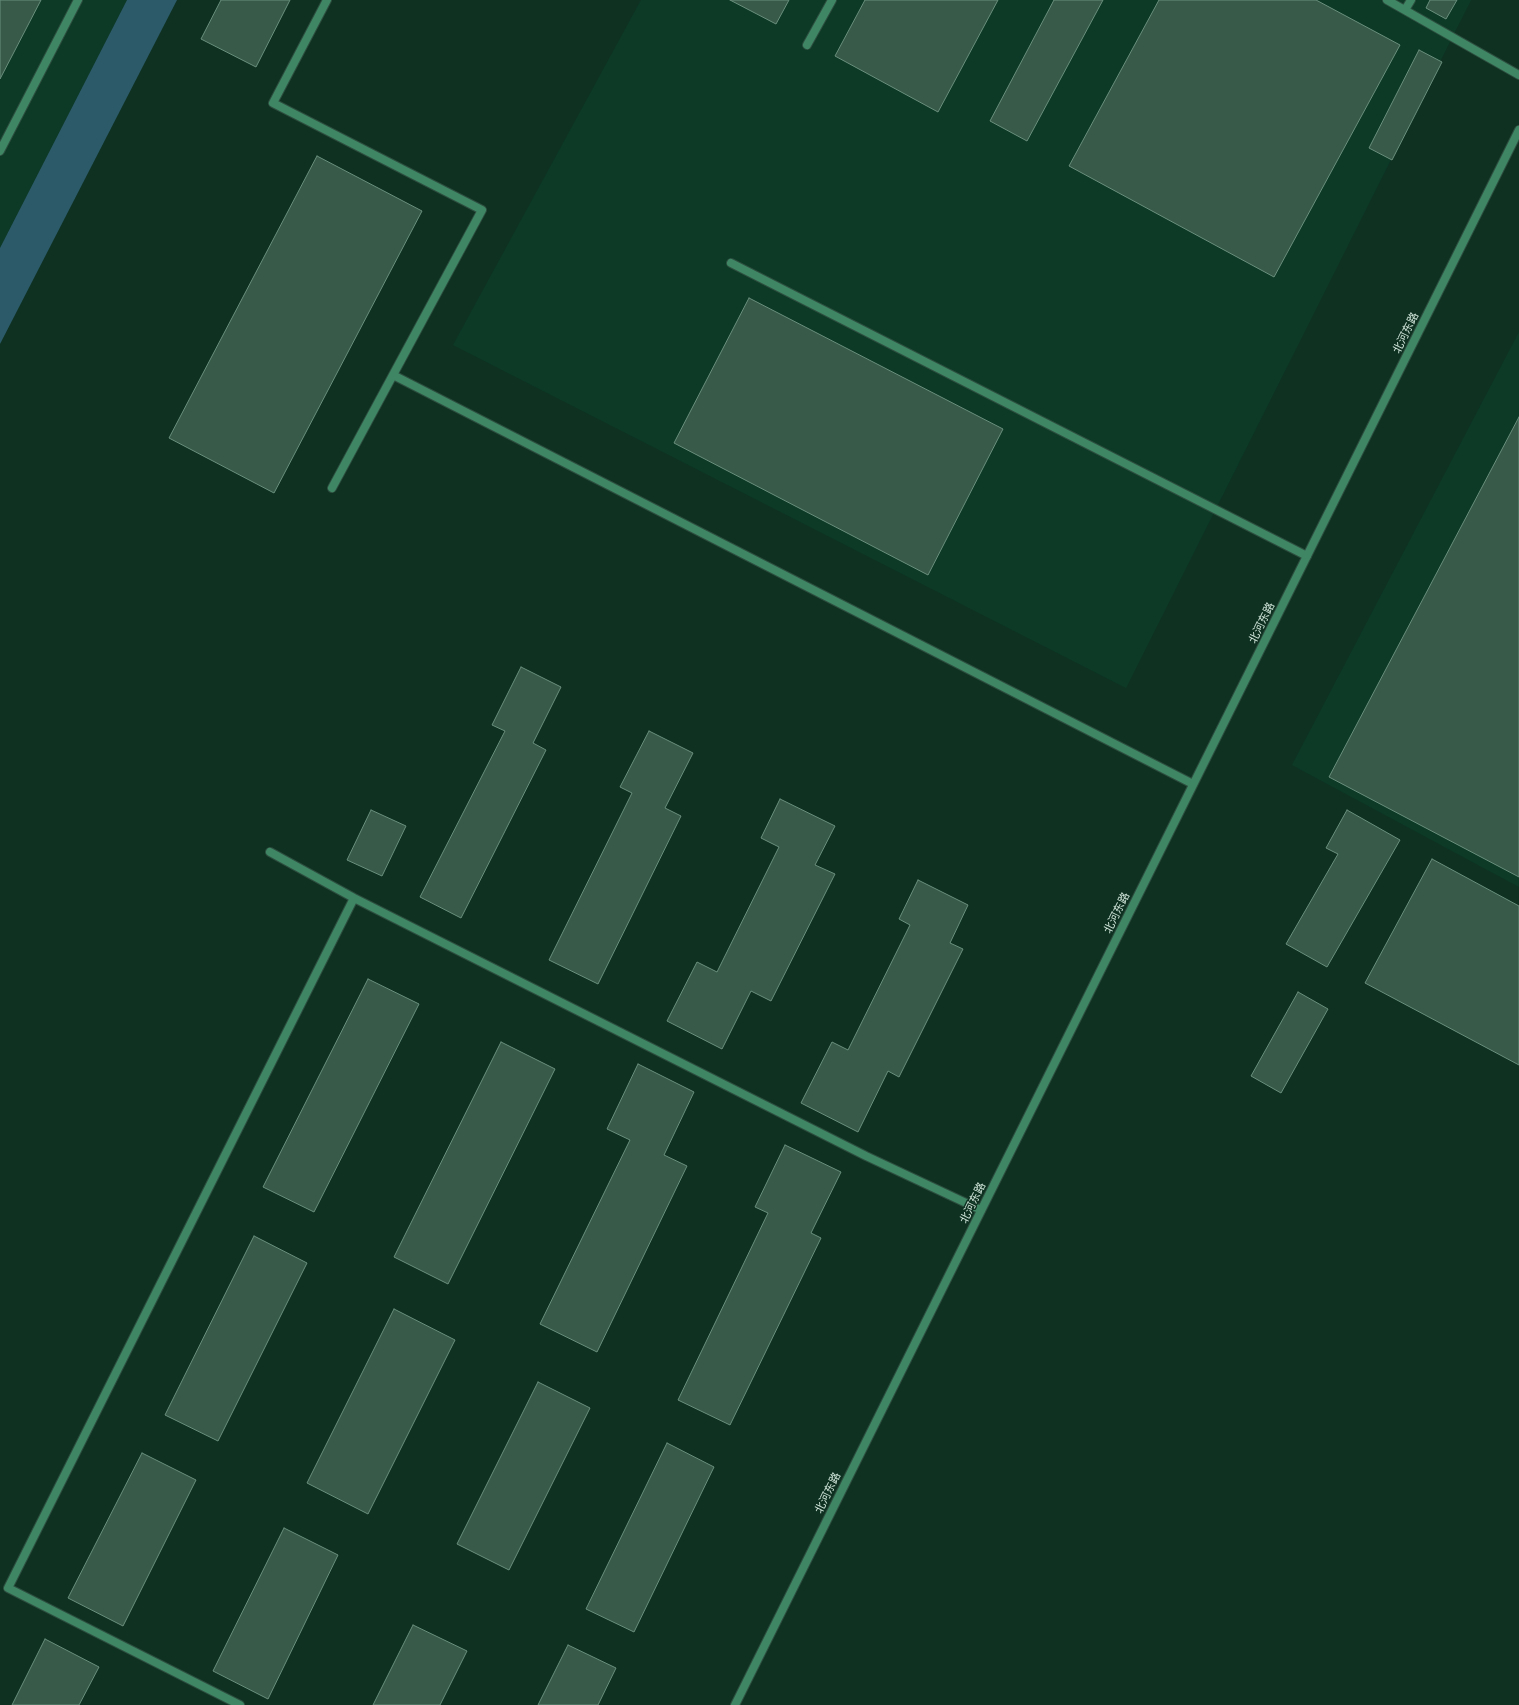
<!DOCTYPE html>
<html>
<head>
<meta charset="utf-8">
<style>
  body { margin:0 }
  canvas { display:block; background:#0e3122 }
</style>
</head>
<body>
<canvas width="1519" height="1705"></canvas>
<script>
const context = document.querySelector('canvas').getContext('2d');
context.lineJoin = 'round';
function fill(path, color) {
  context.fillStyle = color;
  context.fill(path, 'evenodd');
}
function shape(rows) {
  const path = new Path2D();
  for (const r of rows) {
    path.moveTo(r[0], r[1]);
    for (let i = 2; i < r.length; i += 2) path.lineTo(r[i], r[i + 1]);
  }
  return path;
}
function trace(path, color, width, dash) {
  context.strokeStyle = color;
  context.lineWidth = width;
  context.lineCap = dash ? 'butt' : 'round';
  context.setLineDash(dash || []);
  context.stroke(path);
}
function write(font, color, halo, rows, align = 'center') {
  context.font = font + ' "Noto Sans","Noto Sans SC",sans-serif';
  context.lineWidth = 3;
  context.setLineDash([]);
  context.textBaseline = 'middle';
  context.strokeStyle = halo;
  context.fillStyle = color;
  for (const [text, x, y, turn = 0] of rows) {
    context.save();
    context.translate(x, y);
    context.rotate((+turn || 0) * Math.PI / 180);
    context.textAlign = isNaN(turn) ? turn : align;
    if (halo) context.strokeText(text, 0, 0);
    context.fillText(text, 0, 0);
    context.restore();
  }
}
const built = shape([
  [0,0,127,0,0,248],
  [641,0,1471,0,1126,688,453,345],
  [1519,332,1519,887,1292,765]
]);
const water = shape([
  [127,0,177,0,0,344,0,248]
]);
const building = shape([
  [0,0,41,0,0,79,0,0],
  [221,0,290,0,256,67,201,39,221,0],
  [730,0,789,0,776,24,730,0],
  [865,0,998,0,938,112,835,56,865,0],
  [1054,0,1103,0,1027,141,990,121,1054,0],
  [1159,0,1316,0,1400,45,1274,277,1069,166,1159,0],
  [1430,0,1457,0,1446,19,1426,8,1430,0],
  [1419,50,1442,62,1392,160,1369,148,1419,50],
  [317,156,422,211,274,493,169,438,317,156],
  [749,298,1003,429,928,575,674,443,749,298],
  [1519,417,1519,877,1329,777,1519,417],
  [521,667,561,687,533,743,546,750,461,918,420,897,505,731,492,725,521,667],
  [649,731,693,753,665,808,681,816,598,984,549,960,632,793,620,787,649,731],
  [780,799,835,826,815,865,835,874,771,1001,751,991,722,1049,667,1021,697,962,717,972,779,847,761,838,780,799],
  [371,810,406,826,382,876,347,860,371,810],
  [1347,810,1400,840,1327,967,1286,944,1338,854,1326,848,1347,810],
  [1432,859,1519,906,1519,1065,1365,983,1432,859],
  [918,880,968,905,950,943,963,949,899,1077,888,1071,858,1132,801,1103,832,1042,848,1050,910,925,899,919,918,880],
  [368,979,419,1004,314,1212,263,1187,368,979],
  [1298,992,1328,1009,1281,1093,1251,1076,1298,992],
  [501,1042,555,1069,448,1284,394,1257,501,1042],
  [638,1064,694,1092,664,1155,687,1166,597,1352,540,1324,630,1140,607,1129,638,1064],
  [785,1145,841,1172,811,1233,821,1238,730,1425,678,1400,768,1213,755,1207,785,1145],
  [254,1236,307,1263,218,1441,165,1415,254,1236],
  [394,1309,455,1340,368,1514,307,1483,394,1309],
  [538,1382,590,1408,509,1570,457,1544,538,1382],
  [667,1443,714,1467,634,1632,586,1609,667,1443],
  [142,1453,196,1480,123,1626,68,1598,142,1453],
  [284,1528,338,1555,268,1699,213,1671,284,1528],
  [413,1625,467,1651,440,1705,373,1705,413,1625],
  [45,1639,99,1667,79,1705,12,1705,45,1639],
  [568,1645,616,1668,598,1705,538,1705,568,1645]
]);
const lane = shape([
  [327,0,273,103,482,210,332,488],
  [1387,0,1519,75],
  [1405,10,1411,0],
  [807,45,832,0],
  [0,151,78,0],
  [731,263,1307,556],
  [393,375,1193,784],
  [270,852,354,898,866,1156,981,1210],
  [240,1705,8,1588,354,898]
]);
const street = shape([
  [735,1705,1519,130]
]);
const streetNames = [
  ["北河东路",1406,333,-64],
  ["北河东路",1262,623,-64],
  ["北河东路",1117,913,-64],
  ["北河东路",973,1203,-64],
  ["北河东路",828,1493,-64]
];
fill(built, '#0c3a27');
fill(water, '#2c5a69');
fill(building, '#375a49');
trace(building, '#6a8f7c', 1);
trace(lane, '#2d4e3f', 10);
trace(street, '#2d4e3f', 10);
trace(lane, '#3f8665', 8);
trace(street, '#3f8665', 8);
write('11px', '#d1e5da', '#0e3122', streetNames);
</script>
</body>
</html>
